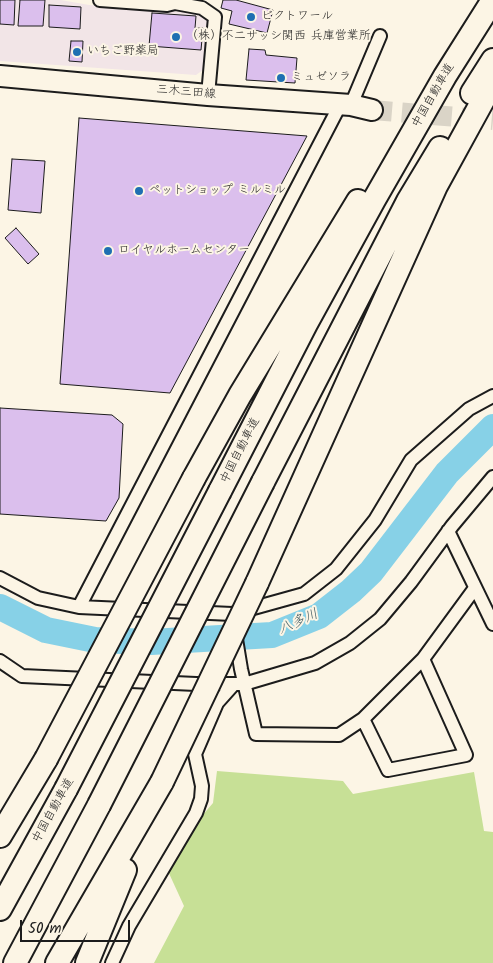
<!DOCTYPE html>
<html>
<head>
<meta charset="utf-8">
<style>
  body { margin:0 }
  #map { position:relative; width:493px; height:963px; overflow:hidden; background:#fcf5e5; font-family:Kalam,sans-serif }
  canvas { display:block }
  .scale { position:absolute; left:20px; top:920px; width:110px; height:22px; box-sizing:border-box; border:2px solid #1c1c1c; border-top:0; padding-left:6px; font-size:15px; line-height:18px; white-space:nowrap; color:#1c1c1c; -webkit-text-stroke:4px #fcf5e5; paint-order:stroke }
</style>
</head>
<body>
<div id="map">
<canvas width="493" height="963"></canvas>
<div class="scale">50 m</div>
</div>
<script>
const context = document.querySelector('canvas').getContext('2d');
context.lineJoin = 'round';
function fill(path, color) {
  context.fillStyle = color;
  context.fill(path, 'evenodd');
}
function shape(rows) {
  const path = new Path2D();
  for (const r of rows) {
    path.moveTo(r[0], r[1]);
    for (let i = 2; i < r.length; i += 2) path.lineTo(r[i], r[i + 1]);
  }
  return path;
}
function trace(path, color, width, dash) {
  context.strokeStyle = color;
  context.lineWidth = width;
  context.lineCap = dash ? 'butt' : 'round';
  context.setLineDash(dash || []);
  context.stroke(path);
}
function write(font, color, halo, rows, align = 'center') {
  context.font = font + ' Kalam,"Klee One",sans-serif';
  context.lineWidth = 4;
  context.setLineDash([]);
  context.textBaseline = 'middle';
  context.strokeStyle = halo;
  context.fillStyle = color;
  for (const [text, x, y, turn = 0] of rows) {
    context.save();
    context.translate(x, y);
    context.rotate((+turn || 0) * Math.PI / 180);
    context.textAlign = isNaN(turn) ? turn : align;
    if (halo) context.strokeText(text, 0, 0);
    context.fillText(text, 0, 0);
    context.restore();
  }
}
const built = shape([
  [0,0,61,0,89,5,198,13,209,21,203,70,196,75,0,61]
]);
const green = shape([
  [217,771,343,781,353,794,474,772,484,831,493,832,493,963,154,963,184,906,167,869,172,851,213,803]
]);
const river = shape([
  [0,607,46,630,95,640,151,642,272,635,319,616,351,591,371,572,447,473,493,427]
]);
const building = shape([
  [0,0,15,0,14,25,0,24,0,0],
  [20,0,45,0,43,26,18,26,20,0],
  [223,0,236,0,273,10,267,33,229,24,232,11,221,8,223,0],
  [49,5,81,7,80,29,49,27,49,5],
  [152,13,196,16,195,28,203,28,201,50,149,46,152,13],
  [71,41,83,41,82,62,69,61,71,41],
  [249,49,265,50,266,55,297,58,295,83,246,80,249,49],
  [79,118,307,136,170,393,60,384,79,118],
  [12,159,45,161,41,213,8,210,12,159],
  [16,228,39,254,28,264,5,238,16,228],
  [0,408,112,415,123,424,119,498,106,521,0,514,0,408]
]);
const primaryTunnel = shape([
  [372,110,493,120]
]);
const street = shape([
  [100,0,167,5,175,3,202,8,215,17,208,95],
  [351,105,380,36],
  [448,531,493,624],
  [0,578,38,598,79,607,232,614,304,594,336,569,375,520,411,460,469,409,493,396],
  [79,607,340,105],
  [235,633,241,669,256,734,339,735,363,719,423,659,475,588],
  [0,661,22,676,196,684,244,684,315,663,350,643,380,619,411,582,452,526,493,477],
  [363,719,388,770,466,755,423,659],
  [112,963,129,926,196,813,201,799,202,786,195,754,217,703,234,684]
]);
const primary = shape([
  [0,76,208,95,351,105,372,110]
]);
const highway = shape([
  [472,93,493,60],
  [194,478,240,395,358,201],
  [263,482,408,201,440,148],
  [220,491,306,324,374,200,445,76,493,0],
  [257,583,436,186,493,82],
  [0,836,46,759],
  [0,909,66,789],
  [15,963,99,805],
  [57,963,162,782],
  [87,963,125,870]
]);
const highwayBridge = shape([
  [46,759,194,478],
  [162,782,257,583],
  [66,789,220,491],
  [99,805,263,482]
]);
const markers = [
  [251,17,5,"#1f6fb2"],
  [176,37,5,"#1f6fb2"],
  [77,52,5,"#1f6fb2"],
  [281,78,5,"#1f6fb2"],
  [139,191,5,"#1f6fb2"],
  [108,251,5,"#1f6fb2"]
];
const poiNames = [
  ["ビクトワール",261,17],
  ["（株）不二サッシ関西 兵庫営業所",186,37],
  ["いちご野薬局",87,52],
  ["ミュゼソラ",291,78],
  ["ペットショップ ミルミル",149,191],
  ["ロイヤルホームセンター",118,251]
];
const streetNames = [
  ["三木三田線",186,93,5],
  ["中国自動車道",434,96,-60],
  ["中国自動車道",241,451,-63],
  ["中国自動車道",54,811,-61]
];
const waterNames = [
  ["八多川",299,623,-24]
];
fill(built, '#f2e5e7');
fill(green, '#c7e096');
trace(river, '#87d1e7', 26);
fill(building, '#dbbfed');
trace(building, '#1c1c1c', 1);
trace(primaryTunnel, '#dad4c7', 20, [20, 10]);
trace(street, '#1c1c1c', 16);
trace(primary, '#1c1c1c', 24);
trace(highway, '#1c1c1c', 26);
trace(street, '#fcf5e5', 12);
trace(primary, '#fcf5e5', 20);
trace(highway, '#fcf5e5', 22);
trace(highwayBridge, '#1c1c1c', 26, []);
trace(highwayBridge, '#fcf5e5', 22);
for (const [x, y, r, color] of markers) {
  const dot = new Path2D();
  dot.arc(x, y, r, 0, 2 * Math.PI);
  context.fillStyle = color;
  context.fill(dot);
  trace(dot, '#fcf5e5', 2);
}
write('12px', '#1c1c1c', '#fcf5e5', poiNames, 'left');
write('12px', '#1c1c1c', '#fcf5e5', streetNames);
write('italic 14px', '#415b63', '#fcf5e5', waterNames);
</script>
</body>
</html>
